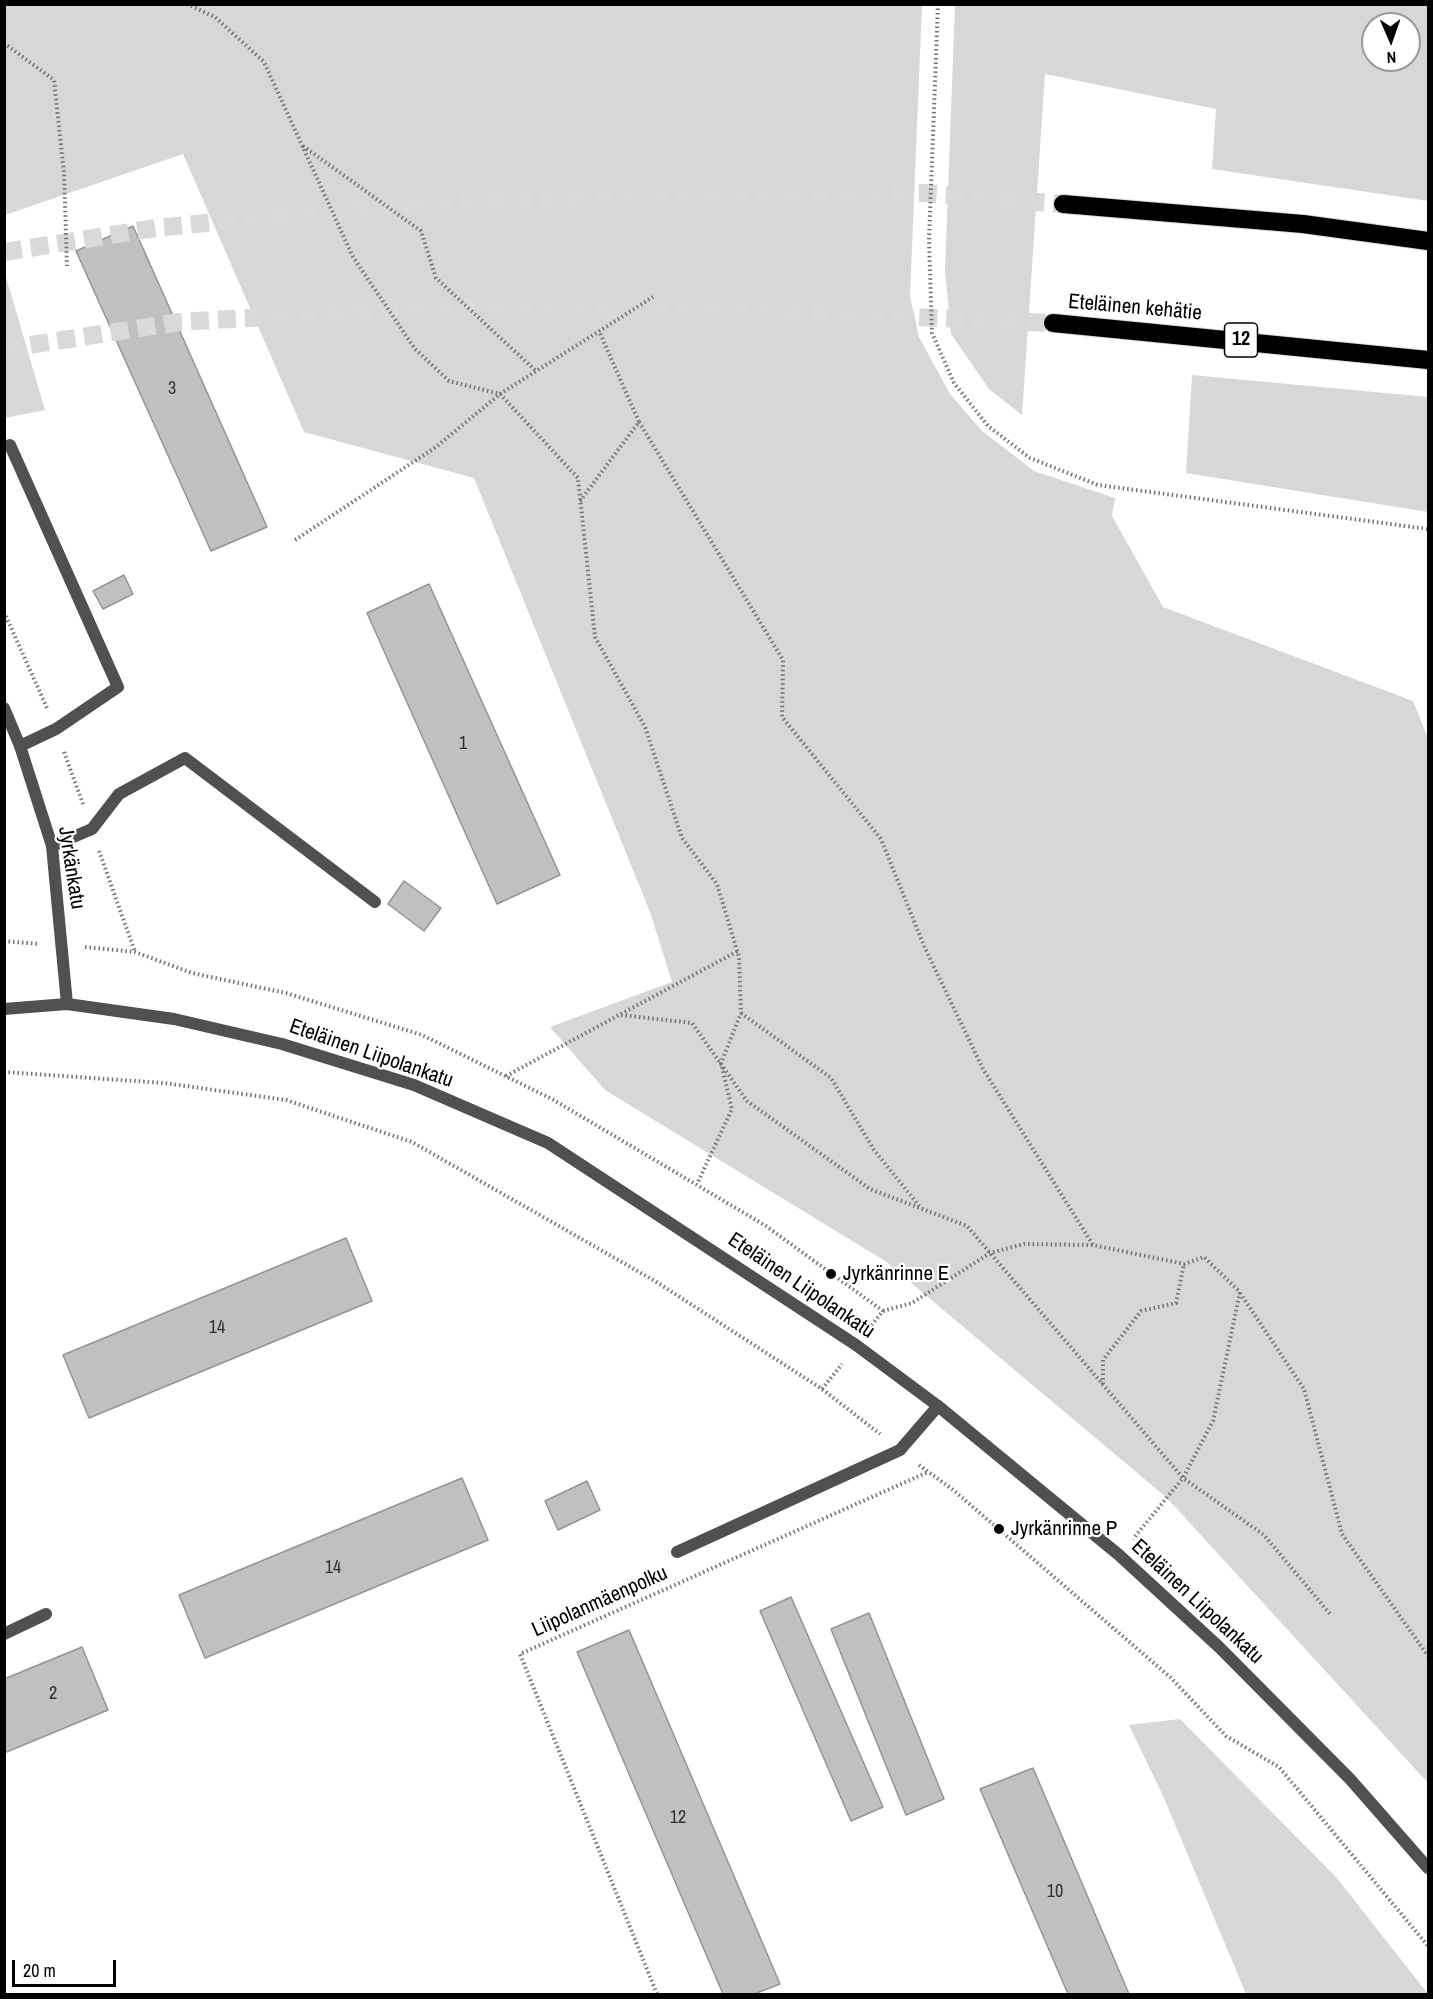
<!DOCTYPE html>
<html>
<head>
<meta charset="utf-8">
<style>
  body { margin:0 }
  #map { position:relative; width:1433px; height:1999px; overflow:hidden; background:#fff; font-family:"Archivo Narrow",sans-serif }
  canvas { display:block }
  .frame { position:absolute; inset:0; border:6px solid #000; pointer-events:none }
  .north { position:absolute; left:1361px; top:12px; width:60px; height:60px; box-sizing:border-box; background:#fff; border:2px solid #999; border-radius:50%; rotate:178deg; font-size:16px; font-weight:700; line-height:24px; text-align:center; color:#000 }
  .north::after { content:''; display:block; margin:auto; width:21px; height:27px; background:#000; clip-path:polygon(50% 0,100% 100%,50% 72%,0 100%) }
  .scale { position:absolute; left:12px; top:1960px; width:104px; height:27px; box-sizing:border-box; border:3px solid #000; border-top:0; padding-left:8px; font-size:18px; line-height:21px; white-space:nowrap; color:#000; -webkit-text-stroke:4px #fff; paint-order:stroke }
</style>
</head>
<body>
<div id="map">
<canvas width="1433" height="1999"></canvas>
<div class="frame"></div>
<div class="north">N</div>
<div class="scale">20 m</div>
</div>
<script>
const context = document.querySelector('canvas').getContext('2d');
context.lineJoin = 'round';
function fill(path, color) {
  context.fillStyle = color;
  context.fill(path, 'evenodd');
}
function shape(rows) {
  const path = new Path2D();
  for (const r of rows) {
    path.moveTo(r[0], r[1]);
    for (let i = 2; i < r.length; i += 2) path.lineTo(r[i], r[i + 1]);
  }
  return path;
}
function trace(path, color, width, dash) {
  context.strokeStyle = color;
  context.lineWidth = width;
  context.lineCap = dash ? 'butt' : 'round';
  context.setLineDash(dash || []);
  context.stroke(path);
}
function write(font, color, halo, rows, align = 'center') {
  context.font = font + ' "Archivo Narrow",sans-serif';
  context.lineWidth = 4.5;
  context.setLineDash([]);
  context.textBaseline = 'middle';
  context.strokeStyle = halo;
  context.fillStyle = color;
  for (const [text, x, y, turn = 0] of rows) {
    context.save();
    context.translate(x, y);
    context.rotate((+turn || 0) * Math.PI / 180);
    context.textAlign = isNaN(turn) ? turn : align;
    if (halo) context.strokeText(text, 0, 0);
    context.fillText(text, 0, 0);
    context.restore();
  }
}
const green = shape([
  [4,5,922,5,910,296,919,337,950,394,982,431,1034,471,1115,498,1112,516,1163,607,1413,701,1428,738,1428,1783,1167,1498,885,1261,605,1090,550,1027,672,982,650,912,474,478,304,432,183,154,5,215],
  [955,5,1428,5,1428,201,1212,169,1216,109,1045,74,1022,415,989,389,951,334,945,270],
  [1373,24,1409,24,1409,60,1373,60],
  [4,270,45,410,5,418,4,418],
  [1192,375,1428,397,1428,512,1186,473],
  [1180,1719,1336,1877,1428,1994,1246,1994,1164,1798,1129,1725]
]);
const building = shape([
  [133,226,267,527,211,551,76,251,133,226],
  [124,575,133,594,103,609,93,591,124,575],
  [429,584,560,875,497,904,367,613,429,584],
  [404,881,441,908,424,931,388,904,404,881],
  [346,1238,372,1301,89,1418,63,1355,346,1238],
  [462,1478,488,1540,205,1658,179,1595,462,1478],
  [587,1481,600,1510,558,1530,545,1501,587,1481],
  [791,1597,883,1807,851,1821,760,1611,791,1597],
  [869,1613,944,1799,906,1815,831,1629,869,1613],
  [629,1630,780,1984,754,1994,723,1994,577,1652,629,1630],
  [82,1647,108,1710,4,1753,4,1679,82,1647],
  [1033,1768,1129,1994,1068,1994,980,1789,1033,1768]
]);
const motorwayTunnel = shape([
  [4,252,156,228,406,203,676,196,924,193,1063,204],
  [4,349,179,322,421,308,681,307,1053,323]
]);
const path = shape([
  [187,4,215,17,264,62,353,257,415,349,449,381,500,394,578,478,595,637,645,727,682,838,717,884,739,957,741,1013,721,1063,732,1109,697,1184],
  [938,4,929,240,932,333,954,383,988,426,1030,458,1098,485,1428,529],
  [4,43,54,80,64,173,67,266],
  [303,146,421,231,436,278,536,371],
  [639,422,783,660,782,717,881,839,924,946,983,1069,1093,1245],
  [580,501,639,422,599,331],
  [295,540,436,447,500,394,653,297],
  [4,612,47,708],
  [64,752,83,804],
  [99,851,135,952],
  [4,941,39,944],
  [85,947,135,952,192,973,286,993,422,1035,552,1099,766,1226,883,1311,870,1327],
  [741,1013,831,1078,874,1150,920,1207],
  [621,1015,692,1023,747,1101,870,1189,967,1226,1183,1478,1133,1539],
  [4,1072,164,1083,286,1100,412,1142,655,1281,822,1389,880,1434],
  [506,1076,738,951],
  [1240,1293,1304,1389,1342,1534,1428,1656],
  [883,1311,912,1303,990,1253,1024,1244,1093,1245,1184,1264,1204,1257,1240,1292,1213,1421,1183,1478,1264,1535,1331,1615],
  [1103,1384,1103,1360,1141,1311,1176,1303,1184,1264],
  [822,1389,842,1364],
  [919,1465,952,1489,1170,1677,1226,1736,1279,1767,1428,1946],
  [657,1994,520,1654,928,1472]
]);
const service = shape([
  [10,445,118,687,56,729,20,746],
  [52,846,92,829,119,794,185,758,375,902],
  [4,1634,46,1614]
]);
const minor = shape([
  [4,708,20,746,52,846,67,1004],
  [677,1552,900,1450,938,1406]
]);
const tertiary = shape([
  [4,1009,67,1004,174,1019,282,1044,414,1085,548,1143,856,1345,938,1406,1119,1555,1219,1647,1350,1779,1428,1868]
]);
const motorway = shape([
  [1063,204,1303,224,1428,241],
  [1053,323,1428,360]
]);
const markers = [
  [831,1274,6,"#000"],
  [999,1529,6,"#000"]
];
const numberNames = [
  ["3",172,389],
  ["1",463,744],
  ["14",217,1328],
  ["14",333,1568],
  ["2",53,1694],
  ["12",678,1818],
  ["10",1055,1892]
];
const shields = [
  [1241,340,33]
];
const shieldNames = [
  ["12",1241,340]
];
const streetNames = [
  ["Eteläinen kehätie",1135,308,5],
  ["Jyrkänkatu",71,868,81],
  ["Eteläinen Liipolankatu",371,1054,19],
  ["Eteläinen Liipolankatu",801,1286,34],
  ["Liipolanmäenpolku",600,1602,-24],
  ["Eteläinen Liipolankatu",1197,1602,43]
];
const poiNames = [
  ["Jyrkänrinne E",843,1274],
  ["Jyrkänrinne P",1011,1529]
];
fill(green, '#d7d7d7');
fill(building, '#c0c0c0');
trace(building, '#949494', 1.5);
trace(motorwayTunnel, '#d9d9d9', 18, [18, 9]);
trace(motorway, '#dbdbdb', 20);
trace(path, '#727272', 4, [1.5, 3]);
trace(service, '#505050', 12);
trace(minor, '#505050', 12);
trace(tertiary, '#505050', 12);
trace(motorway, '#000', 18);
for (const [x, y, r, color] of markers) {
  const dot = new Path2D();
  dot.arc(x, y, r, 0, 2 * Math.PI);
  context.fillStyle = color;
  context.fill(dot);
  trace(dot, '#fff', 2);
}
write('18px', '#303030', null, numberNames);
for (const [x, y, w] of shields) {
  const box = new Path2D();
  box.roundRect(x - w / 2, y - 17, w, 34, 4.5);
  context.fillStyle = '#fff';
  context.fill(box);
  trace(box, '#000', 1.5);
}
write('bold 20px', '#000', null, shieldNames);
write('21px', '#000', '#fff', streetNames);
write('21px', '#000', '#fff', poiNames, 'left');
</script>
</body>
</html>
